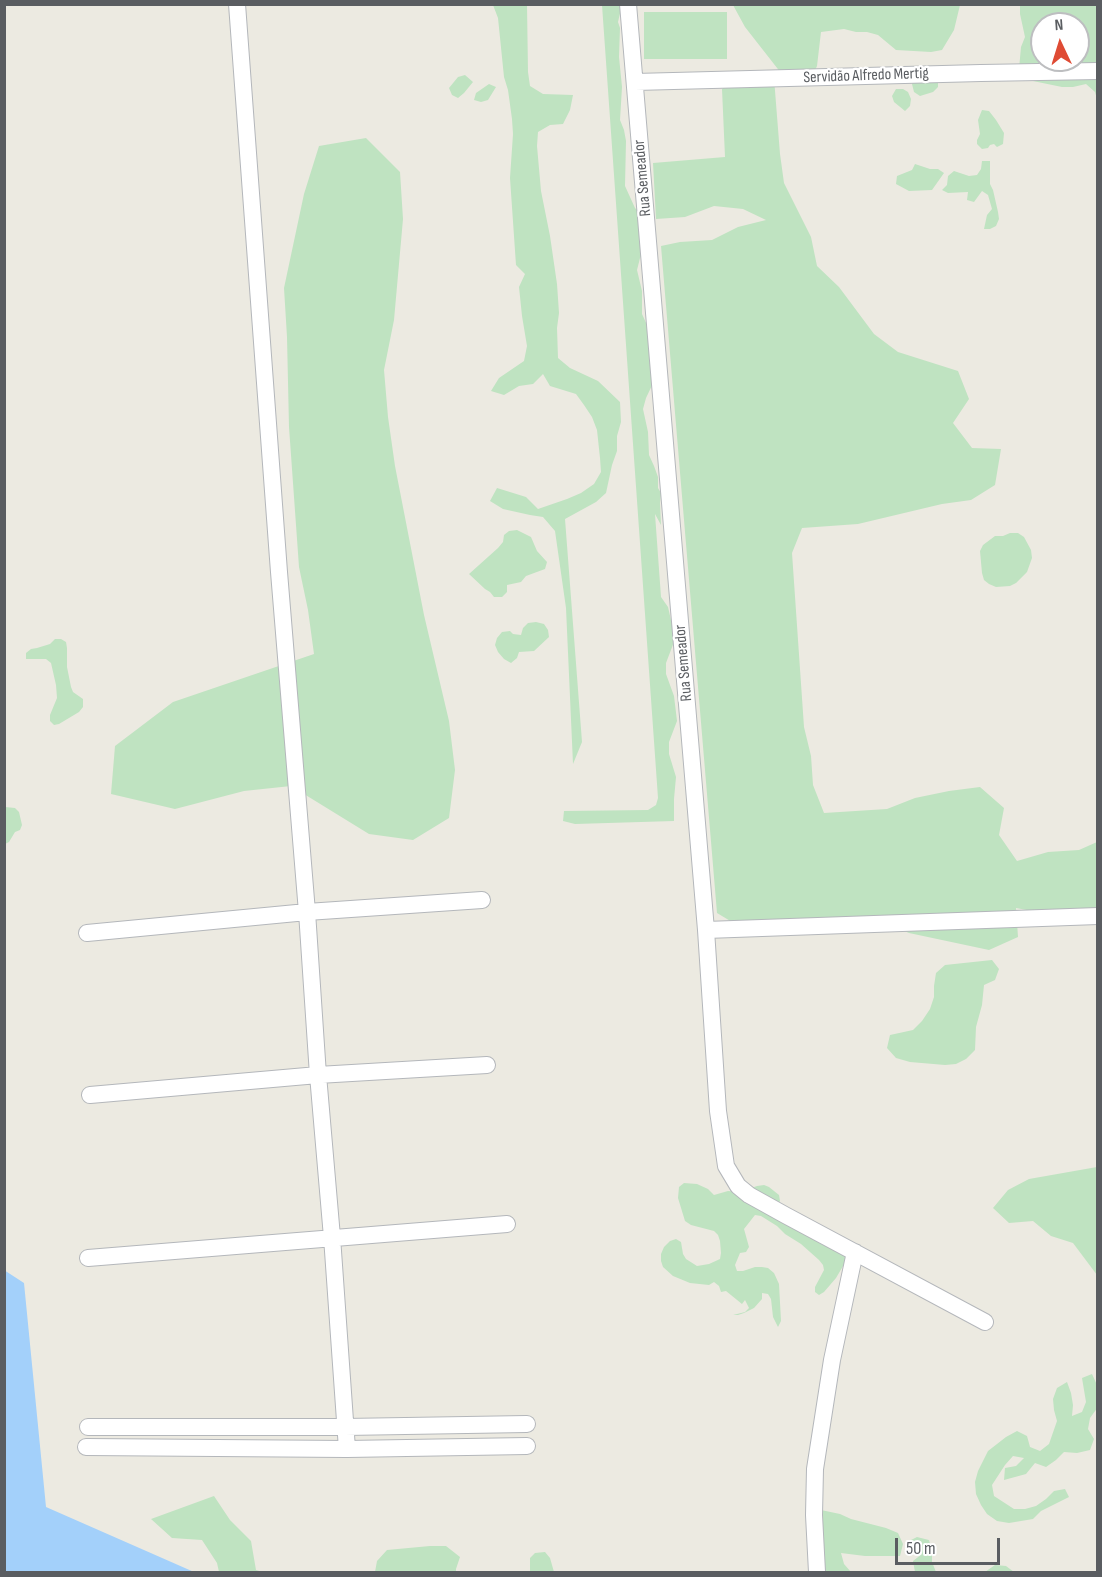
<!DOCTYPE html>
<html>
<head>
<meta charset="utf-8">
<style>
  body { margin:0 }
  #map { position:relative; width:1102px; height:1577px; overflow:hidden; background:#eceae1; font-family:"Sofia Sans Condensed",sans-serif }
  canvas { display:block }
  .frame { position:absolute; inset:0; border:6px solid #5a5d61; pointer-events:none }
  .north { position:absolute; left:1030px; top:12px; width:60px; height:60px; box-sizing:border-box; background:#fff; border:2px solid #bdbec0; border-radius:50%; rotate:356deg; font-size:16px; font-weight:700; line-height:24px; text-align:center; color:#5a5d61 }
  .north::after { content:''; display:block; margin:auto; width:21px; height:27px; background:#df4b34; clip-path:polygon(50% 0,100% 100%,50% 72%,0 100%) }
  .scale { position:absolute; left:895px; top:1538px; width:105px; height:27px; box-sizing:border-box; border:3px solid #5a5d61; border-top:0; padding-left:8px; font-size:18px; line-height:21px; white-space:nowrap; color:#5a5d61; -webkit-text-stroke:4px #fff; paint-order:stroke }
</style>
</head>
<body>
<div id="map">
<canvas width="1102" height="1577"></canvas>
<div class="frame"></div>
<div class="north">N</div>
<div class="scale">50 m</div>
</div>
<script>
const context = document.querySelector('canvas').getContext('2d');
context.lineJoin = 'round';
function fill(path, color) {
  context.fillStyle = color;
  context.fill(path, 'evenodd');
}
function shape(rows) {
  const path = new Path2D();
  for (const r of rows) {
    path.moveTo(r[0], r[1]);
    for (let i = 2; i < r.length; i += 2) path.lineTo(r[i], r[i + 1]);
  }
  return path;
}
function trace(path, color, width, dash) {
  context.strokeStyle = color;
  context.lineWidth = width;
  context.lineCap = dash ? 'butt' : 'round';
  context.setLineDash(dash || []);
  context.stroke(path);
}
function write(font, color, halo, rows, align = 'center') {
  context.font = font + ' "Sofia Sans Condensed",sans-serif';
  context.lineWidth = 4.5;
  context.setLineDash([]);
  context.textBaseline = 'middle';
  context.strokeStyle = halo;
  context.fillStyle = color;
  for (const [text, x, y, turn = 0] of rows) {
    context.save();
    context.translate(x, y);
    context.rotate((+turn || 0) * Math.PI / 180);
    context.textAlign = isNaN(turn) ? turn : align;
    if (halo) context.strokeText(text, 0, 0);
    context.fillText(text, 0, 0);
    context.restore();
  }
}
const green = shape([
  [493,5,527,5,528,72,530,86,543,94,573,95,570,110,563,124,550,125,538,132,537,146,541,191,550,236,557,284,559,313,557,328,558,358,570,368,598,381,620,402,621,422,617,436,617,451,612,465,606,493,596,502,565,519,582,742,573,764,566,608,555,531,543,517,530,515,503,509,490,501,497,488,526,497,538,509,567,499,581,493,594,484,601,472,600,458,597,430,592,417,584,405,576,394,550,386,543,374,533,384,519,386,504,395,491,391,499,378,524,361,527,346,522,316,519,287,525,274,516,265,510,178,513,134,512,119,508,90,504,77,498,18],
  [602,5,622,5,618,22,620,28,619,57,622,87,620,120,624,130,626,141,625,186,635,208,643,216,646,248,640,258,637,270,642,291,642,314,647,325,656,377,646,398,643,409,648,432,649,455,654,466,658,477,658,488,661,493,660,503,661,525,655,514,661,597,668,607,673,629,674,642,666,663,666,674,674,696,677,721,669,742,669,754,676,777,674,799,674,821,575,824,563,821,564,811,648,810,656,805,658,798],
  [733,5,960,5,954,30,942,50,931,52,896,50,878,35,867,32,856,32,844,29,821,32,817,66,812,77,781,73,745,27],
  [1020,5,1097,5,1097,99,1095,92,1086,84,1073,87,1062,87,1028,80,1019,69,1021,47,1025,37,1020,14],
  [1042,24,1078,24,1078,60,1042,60],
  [644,12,727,12,727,59,644,59],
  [465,75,473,82,464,93,458,98,452,95,449,88,458,77],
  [734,76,774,78,780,154,784,183,811,237,817,266,839,287,874,334,898,352,958,371,969,399,953,423,972,448,1001,449,995,485,971,500,942,504,858,524,802,528,792,553,804,727,811,756,813,785,824,813,887,809,915,798,949,791,980,787,1004,808,999,835,1017,861,1048,852,1079,850,1097,842,1097,915,1043,913,1016,908,1018,937,989,950,909,933,883,922,737,925,717,913,661,246,680,242,712,240,738,227,766,220,743,209,714,206,685,217,656,219,653,163,725,157,722,89],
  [915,77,938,80,938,87,933,92,920,96,914,92,912,84],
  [489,84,496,87,488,100,481,102,474,100,476,93],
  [896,89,903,89,908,92,911,99,910,106,905,111,894,102,892,96],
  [982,110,989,111,996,120,1004,133,1003,144,997,147,994,144,990,145,988,148,982,149,977,144,977,140,980,134,978,120],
  [366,138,400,172,403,219,394,320,384,370,388,417,395,466,424,615,449,721,455,770,449,818,413,840,369,834,291,786,244,791,175,809,111,794,115,746,173,702,314,654,308,610,299,567,289,427,287,337,284,288,304,194,319,146],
  [982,161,990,161,990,184,993,190,998,212,999,219,996,226,990,229,984,229,987,215,992,209,988,195,982,191,974,202,967,200,968,192,948,193,942,190,947,185,948,176,954,171,969,176,977,175,981,169],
  [915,164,930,169,938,169,944,173,932,190,909,191,896,184,897,176,912,170],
  [517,530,531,537,537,551,547,562,545,569,526,576,521,582,507,585,507,592,502,597,494,597,490,592,485,589,469,574,498,548,503,542,504,535,509,531],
  [1010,533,1018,533,1024,537,1031,550,1032,558,1027,572,1016,583,1010,586,996,587,989,584,984,580,982,573,980,551,983,545,995,536,1003,536],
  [536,622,544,624,548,630,549,637,534,651,519,652,517,658,511,663,504,659,498,652,495,645,497,638,502,632,510,631,513,634,521,635,523,628,528,623],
  [55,639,61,639,66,642,67,648,67,667,71,687,73,692,83,699,83,707,79,712,59,724,54,725,50,721,50,715,57,698,56,685,51,663,46,659,26,659,26,653,31,649,37,648,50,644],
  [5,807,15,808,19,812,22,825,20,830,15,832,9,842,5,844],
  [992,960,999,969,995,980,984,985,982,1005,976,1027,975,1050,966,1059,956,1064,945,1065,910,1062,896,1058,887,1048,890,1035,913,1030,922,1021,930,1009,934,997,934,986,936,973,945,965],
  [1097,1167,1097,1275,1073,1243,1051,1236,1033,1221,1009,1223,993,1208,1008,1190,1029,1179],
  [684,1183,697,1184,708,1189,714,1195,728,1191,740,1192,757,1186,764,1185,769,1187,779,1195,780,1201,777,1206,847,1255,846,1261,836,1278,824,1292,819,1295,815,1292,815,1287,824,1270,823,1265,819,1260,801,1244,785,1234,777,1226,761,1216,755,1215,744,1229,749,1247,746,1252,740,1253,735,1265,737,1271,743,1271,755,1267,762,1267,768,1268,774,1273,779,1284,781,1321,778,1327,773,1317,771,1299,768,1294,762,1293,762,1299,754,1308,744,1313,738,1315,733,1315,745,1312,749,1308,745,1300,742,1304,726,1291,721,1292,719,1286,714,1282,709,1285,690,1283,673,1276,663,1267,661,1261,661,1254,664,1247,670,1241,676,1239,681,1242,683,1254,686,1259,697,1266,709,1264,720,1259,721,1253,720,1241,718,1235,714,1231,691,1225,685,1221,678,1198,679,1187],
  [1092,1374,1097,1385,1098,1407,1090,1418,1088,1429,1094,1439,1090,1450,1077,1453,1064,1452,1056,1460,1046,1467,1035,1463,1026,1474,1004,1480,1005,1468,1016,1466,1024,1458,1013,1456,1005,1465,992,1485,994,1496,1014,1509,1025,1509,1036,1506,1046,1499,1054,1491,1065,1489,1069,1497,1041,1511,1033,1519,1009,1523,997,1521,987,1514,981,1505,976,1494,975,1482,978,1471,988,1451,1006,1437,1017,1431,1027,1436,1030,1447,1040,1451,1049,1444,1057,1421,1054,1410,1053,1399,1057,1388,1067,1382,1071,1393,1073,1405,1072,1416,1082,1412,1086,1402,1082,1378],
  [214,1496,230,1520,251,1541,256,1570,263,1572,219,1572,217,1563,202,1540,172,1538,151,1519],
  [821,1510,840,1514,851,1519,886,1528,898,1533,903,1544,900,1556,865,1556,841,1553,844,1564,851,1572,822,1572],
  [917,1537,929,1540,932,1551,932,1562,936,1572,915,1572,913,1561,922,1554,907,1542],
  [430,1546,446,1546,460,1557,456,1569,456,1572,375,1572,377,1561,387,1550],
  [545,1552,550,1558,554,1572,530,1572,530,1558,535,1553],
  [995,1565,1006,1566,1014,1572,985,1572]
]);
const water = shape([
  [4,1270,24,1283,46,1507,194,1572,5,1572]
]);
const minor = shape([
  [237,4,279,572,307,912,318,1075,332,1237,347,1449],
  [628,4,706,930,1098,916],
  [635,82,981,73,1098,71],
  [706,930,718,1111,726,1166,738,1186,749,1195,785,1215,985,1322],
  [87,933,307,912,482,900],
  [90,1095,318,1075,487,1065],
  [88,1258,507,1224],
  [88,1427,345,1427,527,1424],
  [86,1447,347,1449,527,1446],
  [817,1572,814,1515,815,1469,832,1360,855,1252]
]);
const streetNames = [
  ["Servidão Alfredo Mertig",866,76,-2],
  ["Rua Semeador",643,178,-95],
  ["Rua Semeador",684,663,-95]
];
fill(green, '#bfe3c1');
fill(water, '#a3d0fa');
trace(minor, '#b4b7bb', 18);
trace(minor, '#fff', 16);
write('16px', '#5a5d61', '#fff', streetNames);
</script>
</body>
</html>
